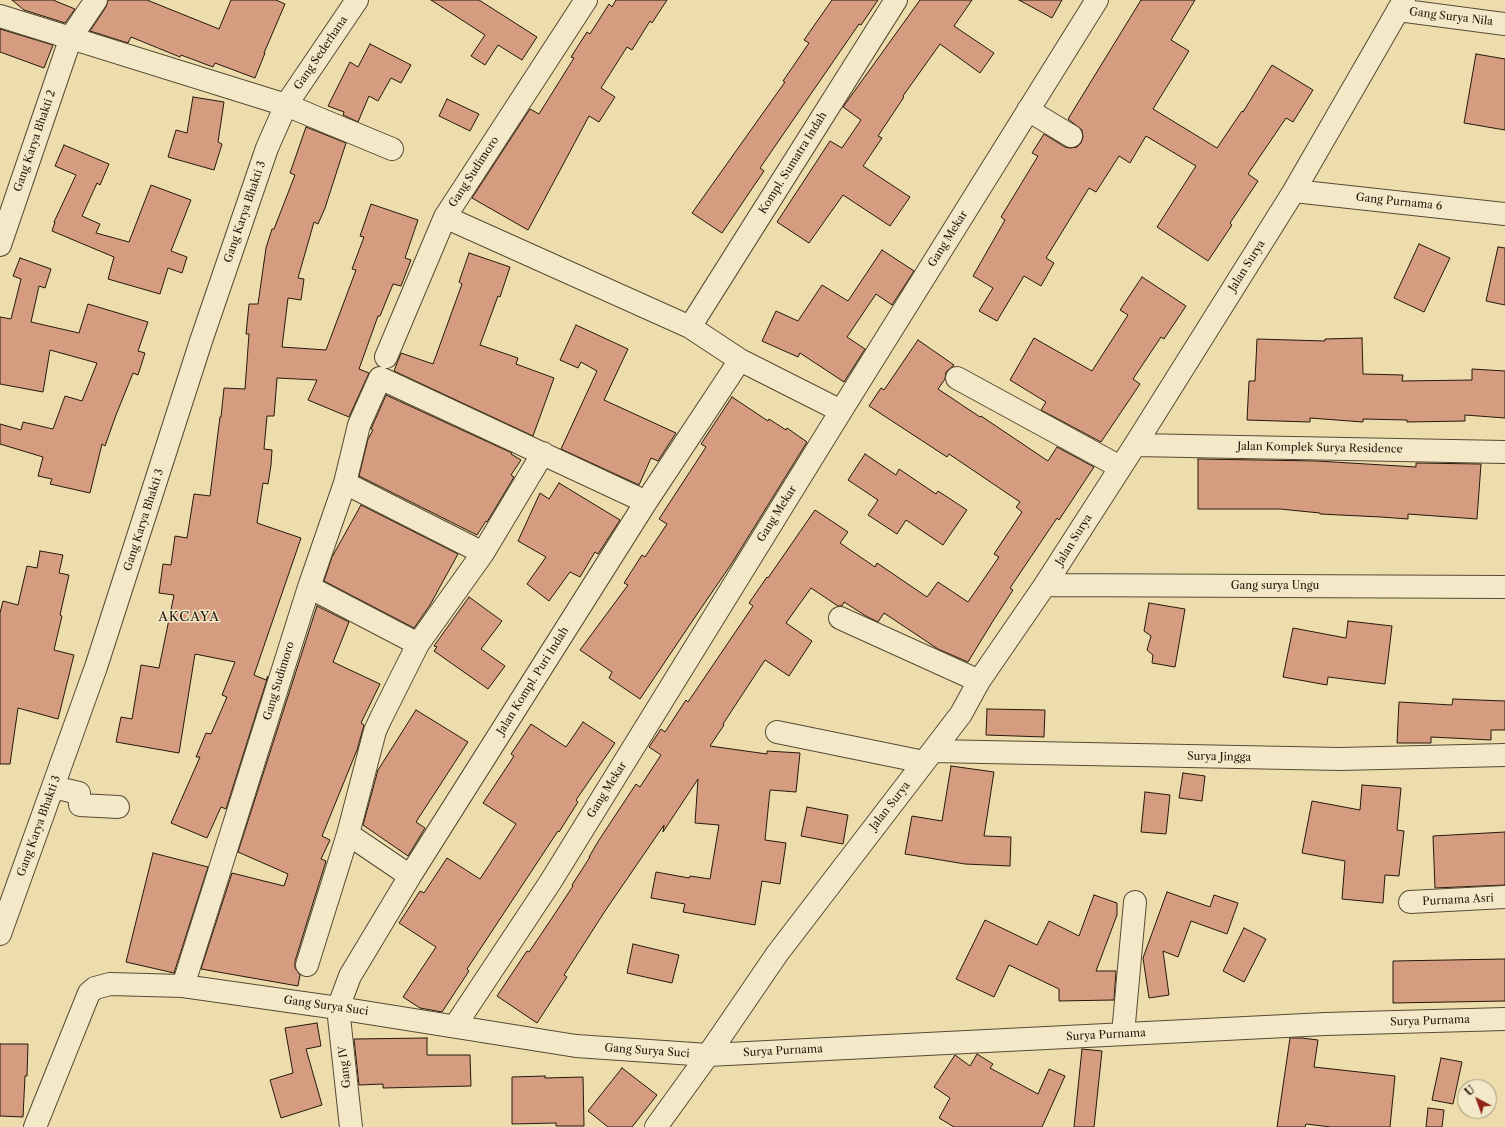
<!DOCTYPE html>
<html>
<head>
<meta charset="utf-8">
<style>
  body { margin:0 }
  #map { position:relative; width:1505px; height:1127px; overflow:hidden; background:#edddac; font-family:"Libre Caslon Text",serif }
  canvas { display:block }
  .north { position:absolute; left:1457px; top:1079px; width:40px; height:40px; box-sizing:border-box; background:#f3e9c9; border:1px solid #a0967d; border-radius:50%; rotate:319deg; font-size:11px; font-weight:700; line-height:16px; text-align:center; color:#24190b }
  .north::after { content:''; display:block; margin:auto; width:14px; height:18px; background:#8f2418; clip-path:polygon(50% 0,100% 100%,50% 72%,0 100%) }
</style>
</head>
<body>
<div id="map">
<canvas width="1505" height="1127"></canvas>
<div class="north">U</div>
</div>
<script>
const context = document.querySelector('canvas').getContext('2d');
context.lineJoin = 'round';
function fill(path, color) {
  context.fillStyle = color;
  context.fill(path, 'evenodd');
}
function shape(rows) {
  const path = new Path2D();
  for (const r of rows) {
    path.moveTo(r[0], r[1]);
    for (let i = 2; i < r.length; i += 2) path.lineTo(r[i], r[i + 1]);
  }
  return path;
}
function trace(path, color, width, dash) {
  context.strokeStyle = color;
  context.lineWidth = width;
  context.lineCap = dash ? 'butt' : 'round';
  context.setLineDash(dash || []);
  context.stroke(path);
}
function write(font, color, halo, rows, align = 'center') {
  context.font = font + ' "Libre Caslon Text",serif';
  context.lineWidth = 3;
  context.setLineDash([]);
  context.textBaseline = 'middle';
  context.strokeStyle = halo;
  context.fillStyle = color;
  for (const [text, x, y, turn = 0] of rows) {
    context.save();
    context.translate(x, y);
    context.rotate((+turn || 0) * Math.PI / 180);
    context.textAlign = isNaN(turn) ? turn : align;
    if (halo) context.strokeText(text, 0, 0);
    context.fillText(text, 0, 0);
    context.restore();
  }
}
const building = shape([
  [12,0,53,0,75,9,65,23,24,10,12,0],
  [108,0,147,0,219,29,231,0,276,0,285,4,264,53,265,53,255,78,215,63,213,67,181,55,180,57,131,37,128,43,90,31,106,7,108,0],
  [431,0,479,0,537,37,522,60,498,45,485,65,471,56,485,35,431,0],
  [616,0,667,0,652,23,650,21,632,50,627,47,601,88,615,97,599,122,589,116,528,230,472,198,530,109,539,114,574,58,571,57,587,32,590,34,609,4,612,7,616,0],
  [832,0,878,0,861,25,859,24,760,168,764,171,722,233,692,213,785,82,783,81,809,43,804,40,832,0],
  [920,0,972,0,954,26,994,53,980,73,940,44,903,96,904,97,878,136,882,138,863,166,910,197,890,226,843,195,809,243,777,222,830,141,842,148,861,120,843,107,920,0],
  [1019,0,1062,0,1052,18,1019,0],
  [1141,0,1195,0,1171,40,1189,51,1153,109,1217,148,1242,111,1243,112,1272,65,1313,90,1293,122,1286,118,1248,174,1258,181,1230,223,1232,225,1208,261,1157,227,1196,166,1146,136,1130,163,1119,156,1096,192,1089,188,1046,258,1054,263,1041,286,1024,276,997,321,979,311,993,288,973,276,1005,220,1001,217,1038,156,1032,153,1044,134,1065,147,1070,148,1077,147,1081,143,1083,137,1082,130,1068,119,1141,0],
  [0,29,53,45,44,68,0,52,0,29],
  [370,44,411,65,401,83,391,78,378,101,369,96,358,122,343,115,344,112,328,106,350,62,358,67,370,44],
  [1476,54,1505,59,1505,130,1464,123,1476,54],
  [193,97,224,102,218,142,222,144,214,170,168,157,176,130,187,133,193,97],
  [447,99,479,114,470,131,439,116,447,99],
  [306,127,346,143,325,208,318,224,314,222,298,278,304,279,301,300,288,298,282,347,326,350,356,270,352,269,364,237,360,236,371,204,418,220,405,258,411,260,401,286,393,284,380,316,378,316,359,369,369,373,349,417,308,400,317,380,277,378,274,416,267,416,264,449,272,450,271,465,268,484,263,483,257,523,301,538,254,675,266,680,268,676,226,809,221,807,207,838,171,823,200,757,196,757,206,733,211,734,227,697,222,695,235,662,195,654,179,753,116,742,121,717,132,719,141,665,159,668,174,595,159,593,163,564,171,565,175,536,187,538,194,494,210,496,220,417,221,417,224,388,245,389,249,334,246,334,249,304,258,304,266,248,272,229,274,229,295,175,290,173,306,127],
  [64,145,109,164,100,185,97,183,82,216,100,224,96,233,129,242,151,185,191,200,171,251,187,257,182,273,168,268,160,294,108,279,114,257,52,231,55,222,54,222,76,175,55,166,64,145],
  [1419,244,1450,258,1424,312,1394,298,1419,244],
  [1498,247,1505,248,1505,305,1486,301,1498,247],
  [882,250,914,271,892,305,876,294,847,337,865,349,844,382,800,353,798,357,762,341,776,311,798,321,822,285,848,301,882,250],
  [469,253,510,267,500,297,498,296,480,345,518,358,516,364,554,378,533,436,394,371,401,353,433,364,462,284,459,282,469,253],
  [20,258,51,269,45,288,39,286,31,322,79,333,88,304,148,322,138,351,145,353,138,375,133,373,116,415,105,446,102,444,90,493,50,484,52,479,38,476,43,457,0,444,0,424,21,430,23,422,53,429,65,396,82,401,97,363,50,350,43,392,0,384,0,317,11,319,21,279,13,276,20,258],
  [1142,277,1186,306,1164,339,1161,337,1133,379,1140,384,1101,442,1041,410,1046,402,1010,380,1034,338,1092,371,1128,315,1120,310,1142,277],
  [576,325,628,349,604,400,676,433,658,461,651,458,639,485,561,449,597,371,581,362,578,368,560,360,576,325],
  [1362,338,1363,374,1403,375,1402,381,1472,380,1472,369,1505,371,1505,418,1465,415,1465,421,1407,422,1407,420,1363,419,1363,422,1310,418,1310,422,1247,420,1249,381,1255,381,1257,339,1325,341,1325,339,1362,338],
  [918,340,954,365,946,372,945,379,938,389,980,417,981,416,1048,461,1057,447,1094,467,1059,520,1057,518,1010,588,1013,590,993,621,968,662,938,649,884,613,878,622,866,616,844,602,842,606,838,606,811,588,786,623,812,641,789,676,765,660,723,724,724,725,710,746,767,754,767,751,800,753,796,792,770,790,765,840,786,843,780,884,762,881,755,925,683,912,685,904,651,898,656,872,689,878,690,876,710,879,719,825,695,823,698,779,663,832,664,825,605,911,564,975,567,977,537,1023,497,996,527,951,529,952,552,918,573,886,572,885,590,857,589,857,599,840,636,784,640,787,661,755,649,747,661,729,665,732,686,700,688,702,753,606,749,603,767,577,768,578,815,510,848,532,840,543,875,567,877,563,927,597,938,582,968,602,999,557,994,554,1022,512,1016,507,1020,502,949,454,947,457,869,406,881,388,884,390,918,340],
  [386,395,512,453,511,454,521,460,511,475,514,477,487,522,486,521,477,535,359,476,368,439,373,430,371,429,386,395],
  [732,397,768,421,769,419,786,430,787,428,807,442,732,563,693,620,640,699,609,678,612,672,580,650,628,585,624,583,642,555,645,557,667,524,659,519,706,447,701,444,732,397],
  [865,454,896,475,899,469,936,494,938,491,967,510,943,545,906,520,897,534,868,515,878,500,848,480,865,454],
  [1198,459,1317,461,1416,467,1416,463,1481,464,1477,519,1408,514,1408,519,1381,517,1320,514,1320,513,1280,509,1198,509,1198,459],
  [559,483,620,520,598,554,595,552,580,577,570,572,549,601,527,584,546,557,518,541,540,493,549,499,559,483],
  [361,505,458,554,430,605,414,628,324,581,332,557,361,505],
  [40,551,63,555,59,573,69,575,60,615,62,616,54,650,74,655,58,719,18,708,10,764,0,764,0,613,3,601,18,605,27,566,37,568,40,551],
  [469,597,502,621,481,649,505,666,488,689,434,651,437,647,434,646,469,597],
  [1149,603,1185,609,1175,667,1152,663,1153,655,1147,650,1151,636,1144,631,1149,603],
  [317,606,349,622,333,662,380,684,361,723,364,725,357,750,322,836,330,840,321,859,326,861,295,961,295,968,300,975,298,986,201,969,232,873,284,886,288,874,238,852,317,606],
  [1348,621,1392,626,1385,684,1328,677,1327,685,1283,677,1293,628,1346,638,1348,621],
  [1453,699,1505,701,1505,730,1491,730,1491,740,1431,737,1431,743,1397,743,1399,702,1452,705,1453,699],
  [987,709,1045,710,1044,737,986,735,987,709],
  [416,710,468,742,416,822,425,828,408,856,363,825,378,770,416,710],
  [583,722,615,743,576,800,578,802,559,832,558,831,467,969,469,971,442,1012,420,1008,403,997,436,947,399,923,420,891,424,893,447,858,480,879,516,824,483,803,514,756,511,754,531,724,566,747,583,722],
  [951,766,994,772,984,836,1011,837,1010,866,965,864,905,854,912,816,942,821,951,766],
  [1183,773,1205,776,1202,801,1179,798,1183,773],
  [1362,785,1401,788,1397,830,1404,831,1399,876,1385,875,1383,903,1342,899,1345,861,1302,853,1312,801,1360,810,1362,785],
  [1145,792,1170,795,1166,834,1141,832,1145,792],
  [807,807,848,815,843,844,801,836,807,807],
  [1505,832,1505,885,1435,888,1433,836,1505,832],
  [153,853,208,867,174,973,126,962,153,853],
  [1167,892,1210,907,1214,895,1238,903,1227,934,1191,921,1178,957,1163,951,1169,995,1149,998,1143,958,1167,892],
  [1094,895,1117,903,1117,915,1096,971,1116,971,1114,1000,1059,1001,1059,989,1009,965,994,997,956,979,985,920,1037,945,1049,921,1079,936,1094,895],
  [1244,928,1266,939,1244,982,1223,971,1244,928],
  [633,944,679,955,672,983,627,973,633,944],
  [1505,959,1505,1001,1393,1003,1393,961,1505,959],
  [317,1023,321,1046,306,1049,322,1105,281,1118,270,1080,293,1073,285,1028,317,1023],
  [427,1038,427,1055,470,1055,471,1086,383,1088,383,1084,359,1085,354,1039,427,1038],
  [1290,1038,1302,1038,1318,1040,1314,1067,1395,1076,1390,1127,1331,1127,1306,1124,1305,1127,1277,1127,1290,1038],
  [0,1044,28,1044,27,1076,25,1076,23,1117,0,1116,0,1044],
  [1082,1049,1102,1051,1094,1127,1074,1127,1082,1049],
  [977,1054,993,1064,990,1068,1038,1094,1049,1069,1065,1076,1042,1127,954,1127,939,1118,950,1098,934,1087,955,1055,970,1066,977,1054],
  [1441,1058,1462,1062,1453,1104,1432,1100,1441,1058],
  [622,1068,657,1095,632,1127,608,1127,588,1111,622,1068],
  [545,1076,545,1078,583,1077,584,1126,556,1126,556,1123,512,1124,512,1077,545,1076],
  [1428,1108,1444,1110,1442,1127,1426,1127,1428,1108]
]);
const minor = shape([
  [1398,10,1505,24],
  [0,16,286,105,392,149],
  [1028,110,1071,136],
  [1294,191,1505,214],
  [445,217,690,327,740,360,841,411],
  [0,245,71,37,96,0],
  [690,327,896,0],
  [386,357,445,217,586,0],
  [957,378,1120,467],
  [1135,445,1505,452],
  [345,483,483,553],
  [1045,585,1505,587],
  [309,587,418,644],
  [840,618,979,681],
  [777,732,924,762],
  [933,751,1340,759,1505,755],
  [53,787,79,793,80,805,118,807],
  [348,834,410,876],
  [1410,902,1505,897],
  [0,934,96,667,201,341,267,148,286,105,357,0],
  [307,965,348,834,375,731,381,718,418,644,483,553,543,453],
  [183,986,309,587,345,483,359,425,380,378,646,502],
  [455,1026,551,881,841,411,1097,0],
  [1123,1034,1135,902],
  [35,1127,89,993,95,988,110,984,183,986,338,1008,576,1046,708,1055,1325,1024,1505,1019],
  [351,1127,338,1008,350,976,410,876,646,502,740,360],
  [656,1127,708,1055,777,954,961,714,979,681,1045,585,1135,445,1294,191,1404,0]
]);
const streetNames = [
  ["Gang Surya Nila",1451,17,7],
  ["Gang Sederhana",321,53,-56],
  ["Gang Karya Bhakti 2",35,141,-71],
  ["Kompl. Sumatra Indah",793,163,-58],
  ["Gang Sudimoro",474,172,-57],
  ["Gang Purnama 6",1399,202,6],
  ["Gang Karya Bhakti 3",245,212,-71],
  ["Gang Mekar",948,239,-58],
  ["Jalan Surya",1247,266,-58],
  ["Jalan Komplek Surya Residence",1320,448,1],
  ["Gang Mekar",777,514,-58],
  ["Gang Karya Bhakti 3",144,520,-72],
  ["Jalan Surya",1074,540,-58],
  ["Gang surya Ungu",1275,586],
  ["Gang Sudimoro",279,681,-73],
  ["Jalan Kompl. Puri Indah",533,681,-58],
  ["Surya Jingga",1219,757,1],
  ["Gang Mekar",607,790,-58],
  ["Jalan Surya",890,806,-52],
  ["Gang Karya Bhakti 3",39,826,-70],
  ["Purnama Asri",1458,900,-3],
  ["Gang Surya Suci",326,1006,8],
  ["Surya Purnama",1430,1021,-2],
  ["Surya Purnama",1106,1035,-3],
  ["Gang Surya Suci",647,1051,4],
  ["Surya Purnama",783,1051,-3],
  ["Gang IV",345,1067,-96]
];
const quarterNames = [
  ["AKCAYA",189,617]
];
fill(building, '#d59c80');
trace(building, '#24190b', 1);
trace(minor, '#564a33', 24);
trace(minor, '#f3e9c9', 22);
write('11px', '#24190b', '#f3e9c9', streetNames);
context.letterSpacing = '1px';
write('13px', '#24190b', '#f3e9c9', quarterNames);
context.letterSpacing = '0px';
</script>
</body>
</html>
